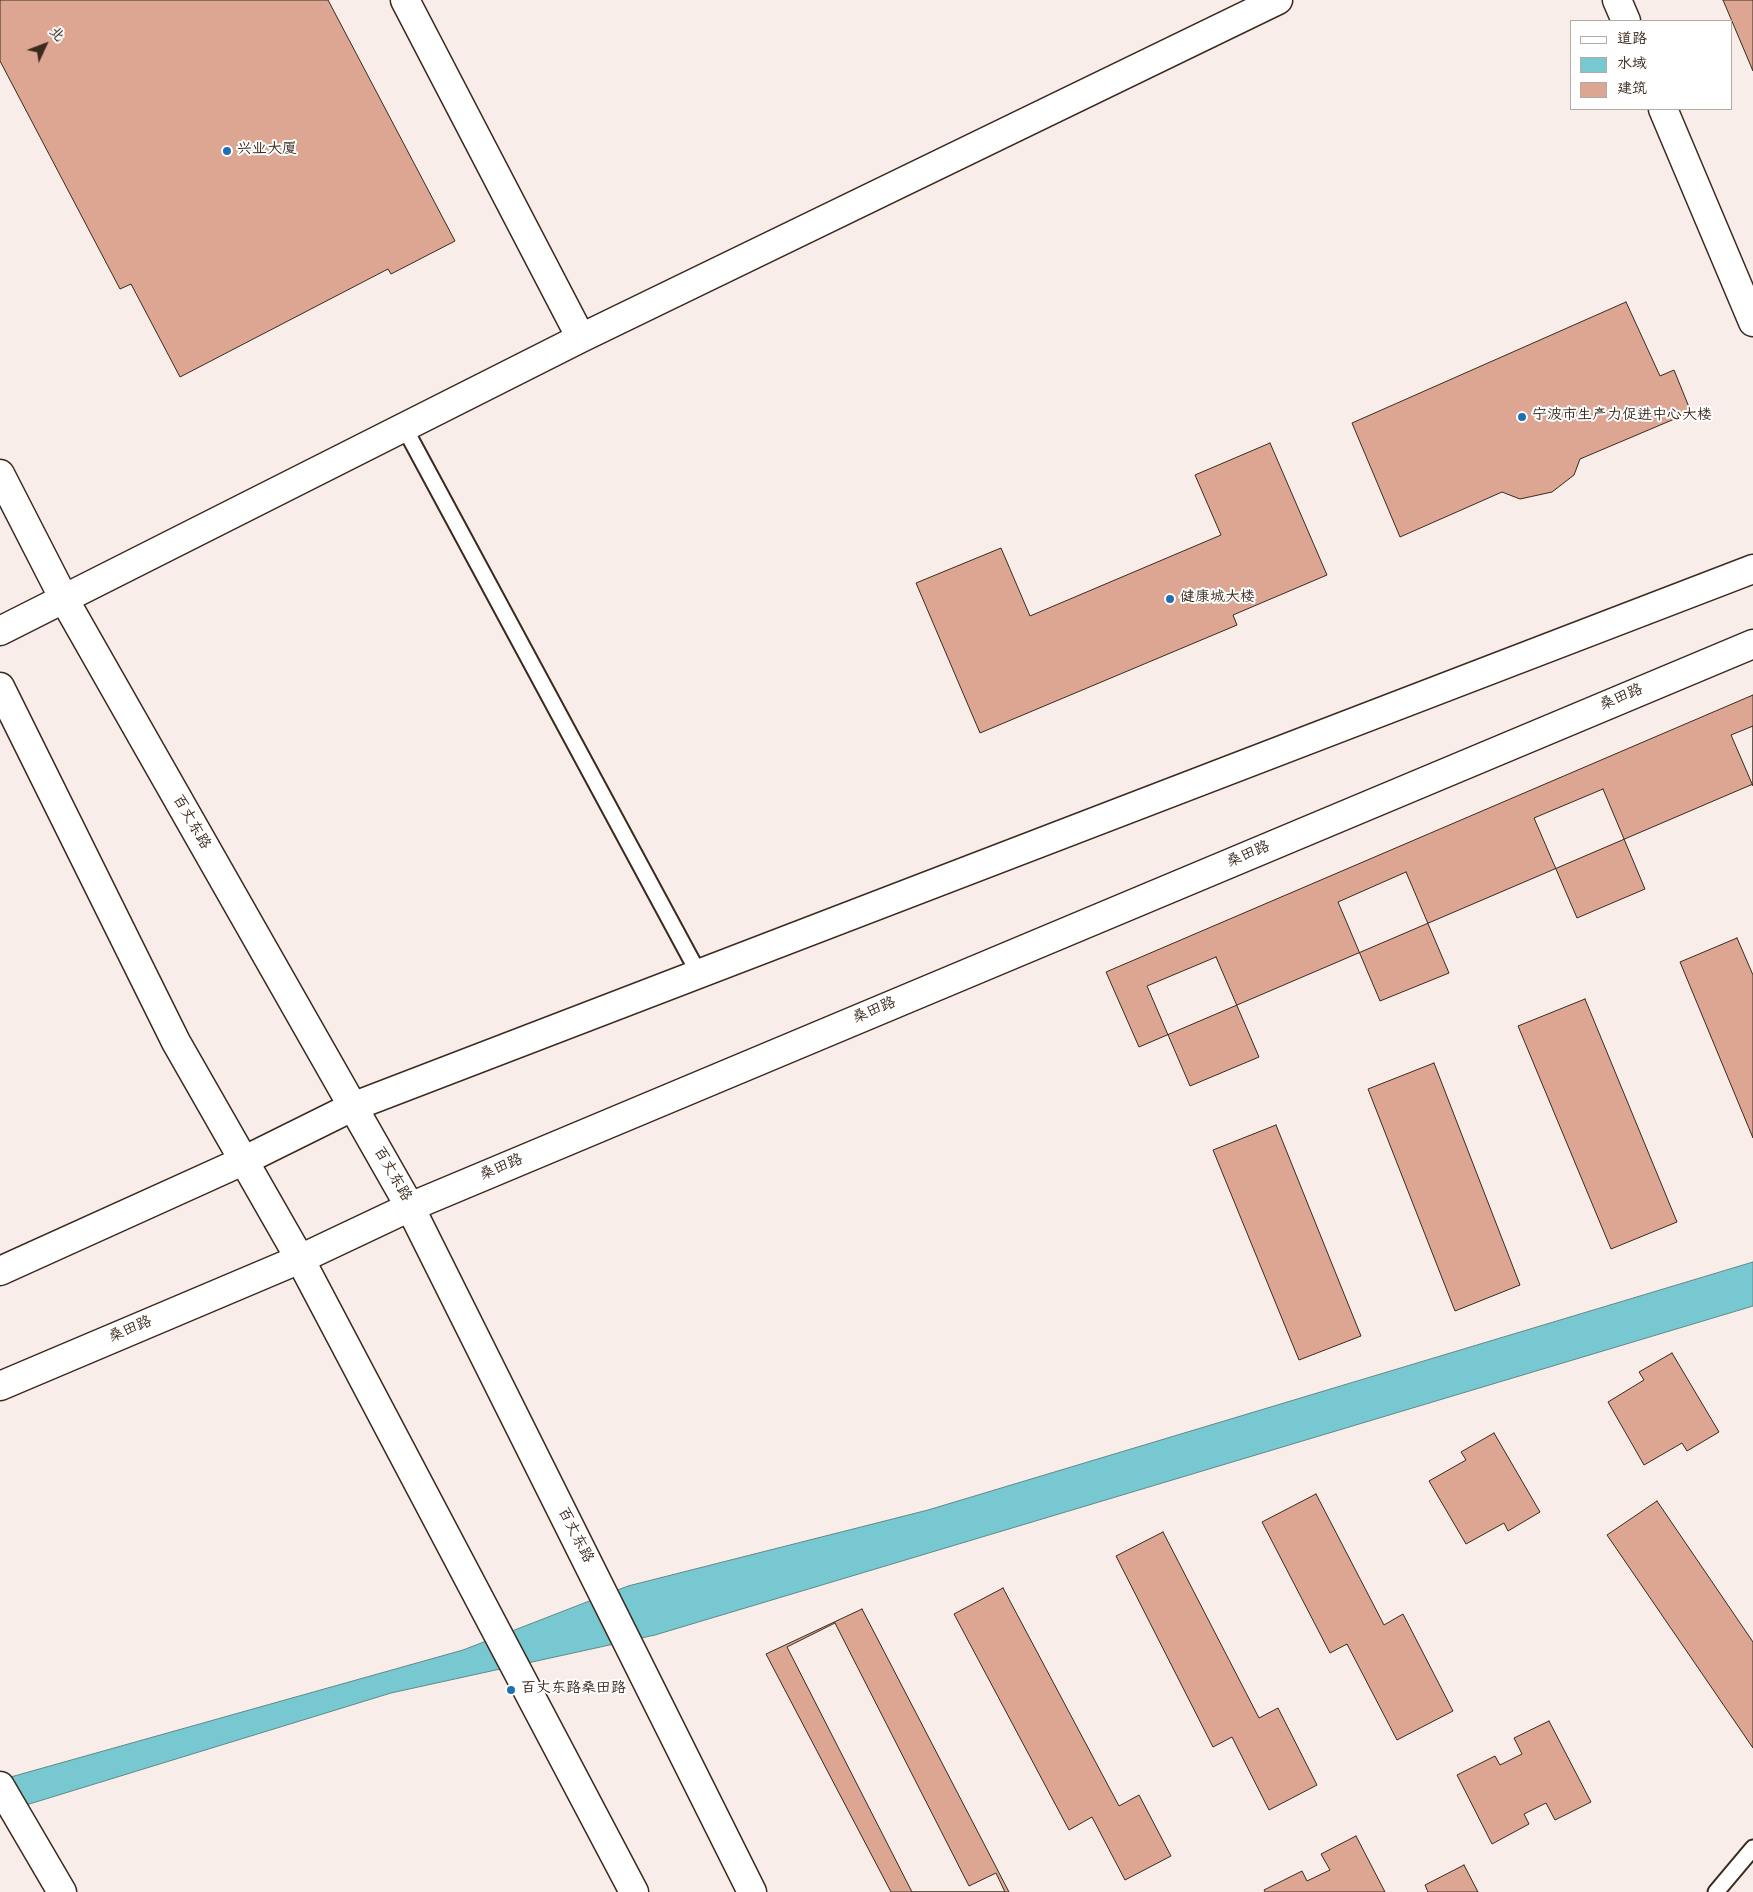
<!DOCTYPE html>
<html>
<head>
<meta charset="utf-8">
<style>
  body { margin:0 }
  #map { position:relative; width:1753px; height:1892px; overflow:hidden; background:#f8ede9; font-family:Dekko,"LXGW WenKai TC",sans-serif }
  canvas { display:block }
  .legend { position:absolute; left:1570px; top:20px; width:162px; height:90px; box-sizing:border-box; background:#fff; border:1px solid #b1aaa5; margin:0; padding:6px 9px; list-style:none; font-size:15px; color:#3b2a1e }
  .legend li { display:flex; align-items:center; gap:10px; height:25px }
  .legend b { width:25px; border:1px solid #b1aaa5 }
  .north { position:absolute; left:20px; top:20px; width:50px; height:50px; -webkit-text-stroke:4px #fff; paint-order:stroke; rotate:47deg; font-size:14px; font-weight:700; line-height:20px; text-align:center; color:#3b2a1e }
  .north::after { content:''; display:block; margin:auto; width:18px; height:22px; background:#3b2a1e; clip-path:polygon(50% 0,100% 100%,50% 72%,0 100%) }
</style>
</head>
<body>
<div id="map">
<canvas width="1753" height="1892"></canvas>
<ul class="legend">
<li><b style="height:6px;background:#fff"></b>道路</li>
<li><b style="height:14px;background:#77c8d1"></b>水域</li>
<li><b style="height:14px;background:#dca692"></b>建筑</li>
</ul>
<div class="north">北</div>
</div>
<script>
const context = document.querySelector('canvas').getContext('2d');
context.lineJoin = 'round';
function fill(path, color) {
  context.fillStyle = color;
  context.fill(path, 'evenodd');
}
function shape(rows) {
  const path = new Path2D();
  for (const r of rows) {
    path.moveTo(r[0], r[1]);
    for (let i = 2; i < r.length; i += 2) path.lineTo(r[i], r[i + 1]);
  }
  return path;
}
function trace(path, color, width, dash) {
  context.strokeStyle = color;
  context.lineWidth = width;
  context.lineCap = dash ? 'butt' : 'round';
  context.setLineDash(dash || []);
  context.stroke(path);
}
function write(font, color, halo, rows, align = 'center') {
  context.font = font + ' Dekko,"LXGW WenKai TC",sans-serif';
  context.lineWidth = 4;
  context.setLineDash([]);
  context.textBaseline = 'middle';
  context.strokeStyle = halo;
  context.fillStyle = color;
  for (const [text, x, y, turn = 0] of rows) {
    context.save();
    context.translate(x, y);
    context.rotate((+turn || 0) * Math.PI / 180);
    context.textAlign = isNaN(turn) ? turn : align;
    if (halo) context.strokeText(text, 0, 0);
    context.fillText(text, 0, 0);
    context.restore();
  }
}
const water = shape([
  [1753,1262,1753,1306,655,1635,391,1693,0,1813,0,1780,463,1650,628,1586,928,1510,1753,1262]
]);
const building = shape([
  [0,0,328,0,455,241,391,274,388,269,180,377,131,284,120,289,0,61,0,0],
  [1723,0,1753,0,1753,71,1723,0],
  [1626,302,1660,376,1674,370,1691,412,1580,459,1574,475,1552,492,1520,499,1502,492,1400,537,1352,423,1626,302],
  [1270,443,1327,575,1233,615,1237,625,980,733,916,583,1001,548,1030,616,1221,535,1195,475,1270,443],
  [1753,695,1753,784,1139,1047,1106,972,1753,695],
  [1753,726,1753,786,1731,735,1753,726],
  [1603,789,1645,889,1577,918,1534,818,1603,789],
  [1406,872,1449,973,1380,1001,1338,902,1406,872],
  [1737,938,1753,975,1753,1138,1680,962,1737,938],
  [1216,957,1259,1057,1190,1086,1147,986,1216,957],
  [1585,999,1677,1222,1611,1249,1518,1026,1585,999],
  [1434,1063,1520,1285,1455,1311,1368,1089,1434,1063],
  [1276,1125,1361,1336,1299,1360,1213,1150,1276,1125],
  [1672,1353,1719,1432,1687,1451,1682,1443,1644,1465,1608,1402,1644,1380,1639,1372,1672,1353],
  [1494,1433,1540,1512,1508,1531,1504,1523,1466,1544,1429,1481,1466,1460,1461,1452,1494,1433],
  [1316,1494,1384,1625,1403,1614,1453,1711,1397,1740,1347,1644,1330,1653,1262,1522,1316,1494],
  [1657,1501,1753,1642,1753,1748,1607,1535,1657,1501],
  [1163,1532,1259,1718,1278,1708,1317,1785,1269,1810,1232,1737,1213,1747,1116,1556,1163,1532],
  [1003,1588,1119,1806,1139,1795,1171,1856,1125,1880,1092,1817,1069,1830,954,1614,1003,1588],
  [862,1609,1009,1892,891,1892,766,1654,862,1609],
  [835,1623,969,1886,996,1873,1005,1892,912,1892,787,1647,835,1623],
  [1549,1721,1591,1802,1555,1820,1546,1803,1524,1814,1529,1824,1492,1844,1457,1775,1495,1756,1500,1765,1522,1754,1514,1738,1549,1721],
  [1356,1836,1385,1892,1265,1892,1264,1890,1302,1871,1307,1881,1330,1870,1321,1854,1356,1836],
  [1464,1865,1478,1892,1428,1892,1425,1885,1464,1865]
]);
const lane = shape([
  [404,427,699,974],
  [1716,1892,1753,1848]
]);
const street = shape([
  [405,0,581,338],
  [1617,0,1626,21],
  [1663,109,1753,322],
  [0,631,581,338,1278,0],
  [0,1786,62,1892]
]);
const secondary = shape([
  [0,1271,243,1161,352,1107,1753,569],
  [0,1386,300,1259,410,1207,1753,644]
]);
const primary = shape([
  [0,474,64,599,410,1207,752,1892],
  [0,687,176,1042,300,1259,634,1892]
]);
const markers = [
  [227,151,5,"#1f6fb2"],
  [1522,417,5,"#1f6fb2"],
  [1170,599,5,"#1f6fb2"],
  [511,1690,5,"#1f6fb2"]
];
const poiNames = [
  ["兴业大厦",237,151],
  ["宁波市生产力促进中心大楼",1532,417],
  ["健康城大楼",1180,599],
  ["百丈东路桑田路",521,1690]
];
const streetNames = [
  ["桑田路",1622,699,-23],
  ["百丈东路",190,823,60],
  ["桑田路",1249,856,-23],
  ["桑田路",875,1012,-23],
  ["桑田路",502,1169,-23],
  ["百丈东路",391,1175,60],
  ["桑田路",131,1331,-23],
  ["百丈东路",574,1536,63]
];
fill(water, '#77c8d1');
trace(water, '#5f8989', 1);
fill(building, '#dca692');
trace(building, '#3b2a1e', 1);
trace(lane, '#3b2a1e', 19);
trace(street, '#3b2a1e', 31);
trace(secondary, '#3b2a1e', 31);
trace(primary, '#3b2a1e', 31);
trace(lane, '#fff', 15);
trace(street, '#fff', 28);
trace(secondary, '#fff', 28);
trace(primary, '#fff', 28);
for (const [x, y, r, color] of markers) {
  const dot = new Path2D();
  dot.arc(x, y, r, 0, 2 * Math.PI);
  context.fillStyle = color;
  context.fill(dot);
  trace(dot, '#fff', 2);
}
write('15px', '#3b2a1e', '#fff', poiNames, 'left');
write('15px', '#3b2a1e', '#fff', streetNames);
</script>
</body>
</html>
